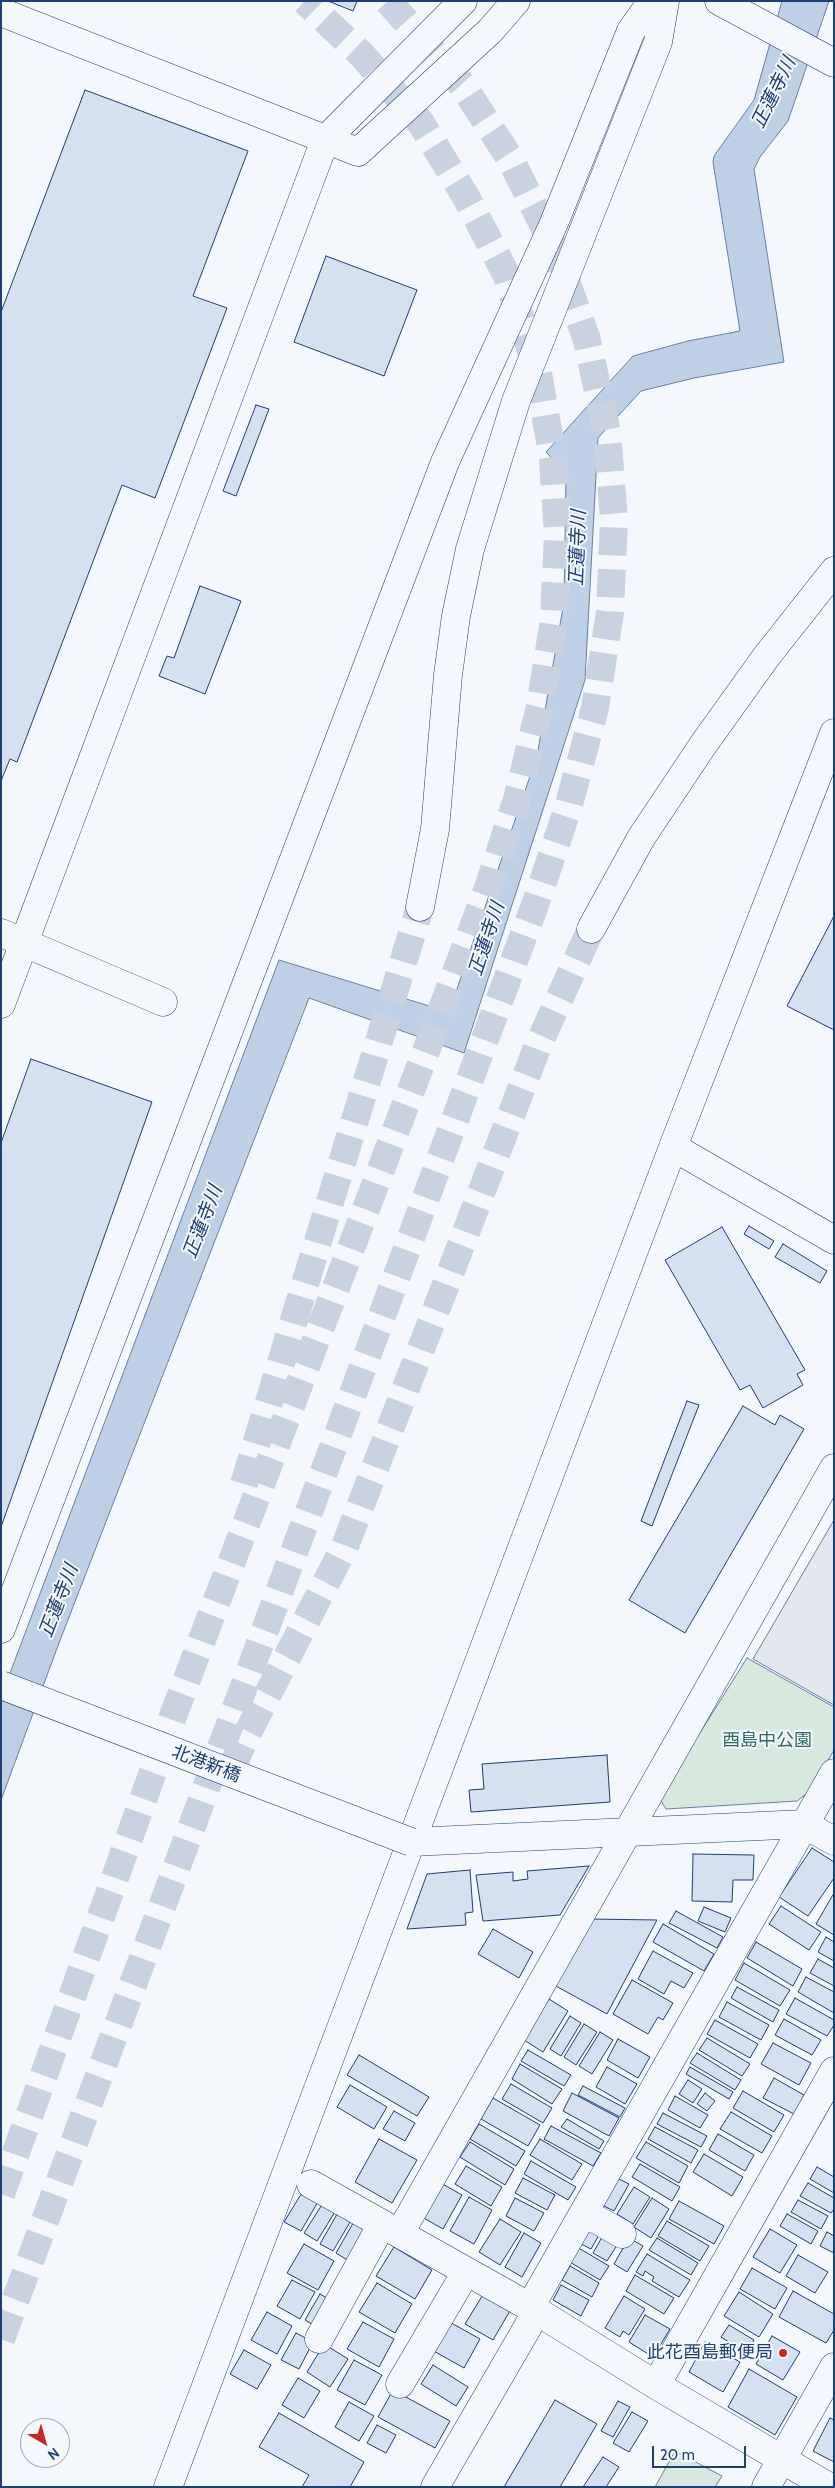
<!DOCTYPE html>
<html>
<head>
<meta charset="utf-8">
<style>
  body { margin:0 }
  #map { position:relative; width:835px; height:2488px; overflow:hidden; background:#f4f7fb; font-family:Cabin,sans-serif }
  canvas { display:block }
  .frame { position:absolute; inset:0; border:2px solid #1d3f73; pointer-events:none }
  .north { position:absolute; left:20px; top:2418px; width:50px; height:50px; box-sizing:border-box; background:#f4f7fb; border:1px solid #9eadc5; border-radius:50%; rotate:142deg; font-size:14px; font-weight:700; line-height:20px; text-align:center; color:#1d3f73 }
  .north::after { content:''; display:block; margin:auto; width:18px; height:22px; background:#c62828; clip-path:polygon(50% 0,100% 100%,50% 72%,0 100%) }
  .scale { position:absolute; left:652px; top:2446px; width:94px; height:22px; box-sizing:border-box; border:2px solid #1d3f73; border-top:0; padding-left:6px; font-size:15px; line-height:18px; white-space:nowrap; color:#1d3f73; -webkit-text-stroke:4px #f4f7fb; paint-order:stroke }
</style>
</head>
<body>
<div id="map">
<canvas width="835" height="2488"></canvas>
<div class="frame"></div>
<div class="north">N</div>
<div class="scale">20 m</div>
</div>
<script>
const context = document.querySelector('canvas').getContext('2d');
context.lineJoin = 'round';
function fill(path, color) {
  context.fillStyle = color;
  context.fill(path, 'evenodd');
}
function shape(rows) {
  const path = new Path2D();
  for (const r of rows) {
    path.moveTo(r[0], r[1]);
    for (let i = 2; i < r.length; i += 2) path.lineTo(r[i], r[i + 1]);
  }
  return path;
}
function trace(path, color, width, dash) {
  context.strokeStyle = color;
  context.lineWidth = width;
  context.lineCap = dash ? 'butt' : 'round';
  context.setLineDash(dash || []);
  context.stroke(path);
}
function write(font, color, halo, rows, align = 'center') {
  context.font = font + ' Cabin,"Noto Sans JP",sans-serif';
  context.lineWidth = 4;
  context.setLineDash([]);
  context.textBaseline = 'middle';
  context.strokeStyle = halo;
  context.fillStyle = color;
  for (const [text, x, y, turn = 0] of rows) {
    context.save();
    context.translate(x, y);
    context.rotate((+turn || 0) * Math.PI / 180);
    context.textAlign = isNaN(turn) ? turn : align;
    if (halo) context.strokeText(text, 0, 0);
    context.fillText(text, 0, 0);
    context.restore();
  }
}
const green = shape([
  [747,1658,834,1707,834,1750,809,1792,797,1801,666,1809,659,1798,747,1658],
  [675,2451,722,2476,715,2487,655,2487,675,2451]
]);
const parking = shape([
  [834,1520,834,1705,753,1659,834,1520]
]);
const water = shape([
  [782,1,829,1,788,121,760,157,754,169,784,362,694,378,641,391,598,438,585,680,464,1053,309,998,59,1643,1,1800,1,1697,279,960,449,1012,537,756,564,602,566,474,546,452,633,356,688,341,740,331,713,162,714,156,754,100,782,1]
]);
const building = shape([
  [328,1,357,1,353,11,328,1],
  [85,90,248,151,193,296,227,308,155,498,122,485,17,762,10,759,1,781,1,312,85,90],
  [326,256,417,290,384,376,294,342,326,256],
  [256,405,269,409,236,496,223,491,256,405],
  [200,586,241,601,205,694,159,676,167,656,174,658,200,586],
  [834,916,834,1030,787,1006,834,916],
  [31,1059,152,1102,1,1527,1,1143,31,1059],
  [749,1226,774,1241,769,1249,744,1234,749,1226],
  [722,1227,805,1370,797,1374,803,1385,763,1408,750,1385,740,1390,665,1260,722,1227],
  [783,1244,827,1271,820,1283,775,1257,783,1244],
  [687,1401,699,1405,652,1526,641,1521,687,1401],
  [743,1406,775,1425,780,1415,804,1429,685,1633,629,1600,743,1406],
  [607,1755,610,1802,471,1812,469,1790,484,1789,482,1764,607,1755],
  [812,1848,834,1862,834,1878,808,1916,779,1897,812,1848],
  [693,1854,754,1855,753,1880,733,1880,732,1902,692,1901,693,1854],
  [589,1866,560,1915,483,1921,476,1875,513,1872,513,1881,528,1879,527,1871,589,1866],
  [470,1870,473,1912,465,1913,466,1925,407,1929,427,1874,470,1870],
  [834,1893,834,1935,816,1924,834,1893],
  [781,1906,821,1932,809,1950,769,1924,781,1906],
  [704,1907,731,1918,725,1932,698,1921,704,1907],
  [676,1911,723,1937,717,1948,669,1923,676,1911],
  [589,1919,657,1920,607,2014,554,1985,589,1919],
  [663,1924,714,1954,704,1971,653,1942,663,1924],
  [493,1929,533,1952,519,1978,478,1954,493,1929],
  [826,1937,834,1942,834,1961,818,1952,826,1937],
  [756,1942,802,1969,793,1986,747,1958,756,1942],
  [653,1951,693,1973,684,1988,671,1981,664,1994,638,1979,653,1951],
  [818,1959,834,1968,834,1986,810,1973,818,1959],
  [744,1963,790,1990,780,2006,735,1980,744,1963],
  [806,1977,834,1992,834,2013,798,1992,806,1977],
  [632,1980,673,2003,663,2020,658,2017,648,2034,613,2014,632,1980],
  [737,1987,779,2010,773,2022,731,1998,737,1987],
  [795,1998,834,2020,834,2025,827,2036,786,2014,795,1998],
  [549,1999,568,2011,543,2052,524,2040,549,1999],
  [727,2002,769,2025,761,2040,719,2017,727,2002],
  [570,2016,581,2023,561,2056,550,2049,570,2016],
  [784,2019,821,2040,812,2055,775,2035,784,2019],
  [715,2020,758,2044,750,2058,707,2034,715,2020],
  [584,2024,597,2032,576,2065,564,2057,584,2024],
  [600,2032,613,2040,592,2074,579,2066,600,2032],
  [707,2038,750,2064,742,2076,699,2050,707,2038],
  [618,2039,650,2057,638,2078,607,2060,618,2039],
  [773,2043,811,2063,799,2085,761,2064,773,2043],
  [528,2050,571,2075,564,2086,521,2061,528,2050],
  [697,2053,741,2080,735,2090,690,2063,697,2053],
  [359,2055,429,2097,417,2116,347,2075,359,2055],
  [520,2064,562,2089,552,2104,512,2079,520,2064],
  [607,2067,637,2084,625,2104,596,2087,607,2067],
  [690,2067,733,2092,729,2099,686,2074,690,2067],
  [774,2078,804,2095,794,2114,763,2098,774,2078],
  [688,2080,702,2089,693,2103,679,2094,688,2080],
  [511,2084,552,2108,543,2123,502,2099,511,2084],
  [350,2085,387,2107,374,2129,337,2107,350,2085],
  [583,2086,625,2108,620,2117,578,2095,583,2086],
  [743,2091,784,2115,774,2132,733,2108,743,2091],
  [572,2093,619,2118,609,2136,563,2111,572,2093],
  [705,2093,715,2101,707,2111,697,2104,705,2093],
  [675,2096,708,2115,700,2128,668,2110,675,2096],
  [493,2098,540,2125,528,2146,481,2119,493,2098],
  [394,2111,415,2123,405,2141,383,2129,394,2111],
  [731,2112,772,2136,762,2153,720,2129,731,2112],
  [663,2113,707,2136,701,2147,657,2124,663,2113],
  [567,2119,604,2141,599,2149,561,2127,567,2119],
  [479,2124,525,2151,516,2166,470,2139,479,2124],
  [551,2126,601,2153,593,2166,544,2139,551,2126],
  [655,2127,698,2150,691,2163,648,2139,655,2127],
  [718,2134,754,2155,745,2171,709,2150,718,2134],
  [379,2139,417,2160,392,2203,355,2182,379,2139],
  [540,2139,582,2164,572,2180,530,2155,540,2139],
  [470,2142,514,2169,505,2185,460,2157,470,2142],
  [646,2142,688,2166,679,2183,636,2158,646,2142],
  [704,2154,743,2177,732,2196,693,2172,704,2154],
  [531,2161,576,2187,568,2200,524,2174,531,2161],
  [640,2164,680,2187,672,2201,632,2177,640,2164],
  [466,2166,502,2187,491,2206,455,2184,466,2166],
  [817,2167,834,2177,834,2193,810,2179,817,2167],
  [615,2177,629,2184,614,2211,600,2204,615,2177],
  [523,2178,555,2195,547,2210,515,2193,523,2178],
  [441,2183,462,2195,443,2229,422,2217,441,2183],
  [808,2183,834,2198,834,2209,831,2213,800,2196,808,2183],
  [634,2187,650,2197,633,2224,617,2214,634,2187],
  [303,2191,319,2200,301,2231,284,2222,303,2191],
  [469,2197,492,2210,474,2244,450,2231,469,2197],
  [515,2198,544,2213,534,2231,506,2216,515,2198],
  [652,2198,669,2209,651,2238,634,2227,652,2198],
  [325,2200,338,2207,317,2241,304,2233,325,2200],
  [798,2200,828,2216,821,2229,791,2212,798,2200],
  [679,2201,724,2226,714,2244,669,2219,679,2201],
  [340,2209,353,2217,333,2251,320,2244,340,2209],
  [787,2214,818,2231,811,2244,780,2226,787,2214],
  [356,2218,373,2226,352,2263,336,2253,356,2218],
  [500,2219,521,2232,500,2265,479,2252,500,2219],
  [589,2221,603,2228,591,2249,577,2242,589,2221],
  [667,2221,709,2246,700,2261,658,2236,667,2221],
  [770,2229,797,2245,780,2273,753,2257,770,2229],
  [606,2230,621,2239,607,2261,593,2253,606,2230],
  [827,2232,834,2236,834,2253,820,2246,827,2232],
  [524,2233,541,2243,522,2277,505,2267,524,2233],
  [629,2238,643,2246,627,2272,614,2264,629,2238],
  [657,2238,698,2263,691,2275,649,2250,657,2238],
  [304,2244,334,2261,318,2290,287,2273,304,2244],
  [394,2247,432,2270,415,2299,376,2276,394,2247],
  [577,2247,609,2266,600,2280,568,2261,577,2247],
  [647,2254,690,2280,679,2297,652,2281,654,2277,645,2271,643,2276,636,2272,647,2254],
  [798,2255,828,2272,815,2293,786,2276,798,2255],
  [570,2266,599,2283,592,2297,562,2280,570,2266],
  [752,2268,787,2288,775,2309,740,2289,752,2268],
  [635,2275,674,2298,664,2314,626,2291,635,2275],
  [292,2280,315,2292,300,2319,277,2306,292,2280],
  [377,2283,412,2304,395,2333,359,2312,377,2283],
  [561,2285,589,2300,581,2316,553,2300,561,2285],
  [793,2291,834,2314,834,2330,826,2343,779,2317,793,2291],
  [739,2292,773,2314,759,2337,724,2316,739,2292],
  [484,2293,511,2309,493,2340,465,2324,484,2293],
  [320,2294,332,2301,317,2327,305,2320,320,2294],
  [624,2296,645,2309,629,2335,623,2331,620,2337,605,2328,624,2296],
  [267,2312,292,2326,277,2354,251,2340,267,2312],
  [645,2315,670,2329,653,2357,629,2342,645,2315],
  [446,2320,480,2339,464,2368,430,2349,446,2320],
  [363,2322,394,2339,379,2367,347,2349,363,2322],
  [729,2325,754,2340,746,2353,721,2337,729,2325],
  [296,2333,313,2342,299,2369,281,2360,296,2333],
  [772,2336,800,2352,783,2380,756,2364,772,2336],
  [705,2342,740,2362,723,2392,689,2372,705,2342],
  [324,2344,348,2359,330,2387,307,2372,324,2344],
  [244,2350,271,2365,257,2389,230,2374,244,2350],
  [354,2360,382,2375,365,2405,337,2390,354,2360],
  [433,2365,468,2387,456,2406,421,2384,433,2365],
  [749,2369,797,2397,775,2435,728,2407,749,2369],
  [298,2378,320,2391,304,2418,282,2405,298,2378],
  [393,2390,450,2421,435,2448,378,2417,393,2390],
  [555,2400,597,2424,560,2487,504,2487,555,2400],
  [618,2401,630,2407,613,2437,601,2431,618,2401],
  [349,2402,374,2416,359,2441,335,2427,349,2402],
  [632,2412,648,2421,629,2452,613,2443,632,2412],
  [279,2413,364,2462,350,2487,302,2487,309,2475,259,2447,279,2413],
  [830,2418,834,2420,834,2462,813,2451,830,2418],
  [377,2425,396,2435,386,2453,367,2443,377,2425],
  [603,2457,619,2467,606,2487,583,2487,603,2457]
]);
const highwayTunnel = shape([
  [244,1484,420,907],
  [231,1770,245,1738,345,1546,537,1048,591,929],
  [1,2194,176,1708,488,888,518,796,540,707,554,620,558,535,553,459,538,373,507,276,466,197,421,123,362,55,305,1],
  [1,2339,536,902,568,808,595,708,610,612,614,520,607,433,587,340,555,249,511,160,463,86,388,1]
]);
const minor = shape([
  [719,1,834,63],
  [1,12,358,152,490,31,516,1],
  [1,933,163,1002],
  [1,1004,325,140,463,1],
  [673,1147,834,1240],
  [1,1629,445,462,554,223,631,31,652,1],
  [411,1842,804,1824,834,1841],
  [311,2184,530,2307,656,2385,829,2487],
  [585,2213,622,2234],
  [400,2233,834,1468],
  [530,2307,834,1773],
  [319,2339,382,2224],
  [400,2384,466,2272],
  [656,2385,834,2071],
  [168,2487,673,1147,834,733],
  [435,2487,537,2311],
  [766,2487,834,2367]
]);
const highway = shape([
  [420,907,435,829,448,675,456,616,470,549,516,401,658,42,665,1],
  [591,929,641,838,703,745,766,657,834,571]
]);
const minorBridge = shape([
  [1,1685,411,1842]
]);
const markers = [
  [783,2353,5,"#c62828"]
];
const parkNames = [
  ["酉島中公園",767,1741]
];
const streetNames = [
  ["北港新橋",206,1764,21]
];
const poiNames = [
  ["此花酉島郵便局",773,2353]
];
const waterNames = [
  ["正蓮寺川",774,93,-64],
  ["正蓮寺川",578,548,-88],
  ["正蓮寺川",487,939,-72],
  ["正蓮寺川",203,1222,-69],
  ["正蓮寺川",59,1601,-69]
];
fill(green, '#d7e8df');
trace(green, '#687fa3', 1);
fill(parking, '#e3e8f0');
trace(parking, '#687fa3', 1);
fill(water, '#bed0e5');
trace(water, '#687fa3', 1);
fill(building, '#d5e0f0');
trace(building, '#1d3f73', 1);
trace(highwayTunnel, '#c9d2e0', 28, [28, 14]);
trace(minor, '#1d3f73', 29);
trace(highway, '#1d3f73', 29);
trace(minor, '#f4f7fb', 28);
trace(highway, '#f4f7fb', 28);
trace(minorBridge, '#1d3f73', 29, []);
trace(minorBridge, '#f4f7fb', 28);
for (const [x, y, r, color] of markers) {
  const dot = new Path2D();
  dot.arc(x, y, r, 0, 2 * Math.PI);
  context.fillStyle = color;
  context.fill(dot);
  trace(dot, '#f4f7fb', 2);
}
write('18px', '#2c6c60', '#f4f7fb', parkNames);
write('18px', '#1d3f73', '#f4f7fb', streetNames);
write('18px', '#1d3f73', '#f4f7fb', poiNames, 'right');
write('italic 19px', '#1d3f73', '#f4f7fb', waterNames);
</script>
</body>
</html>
